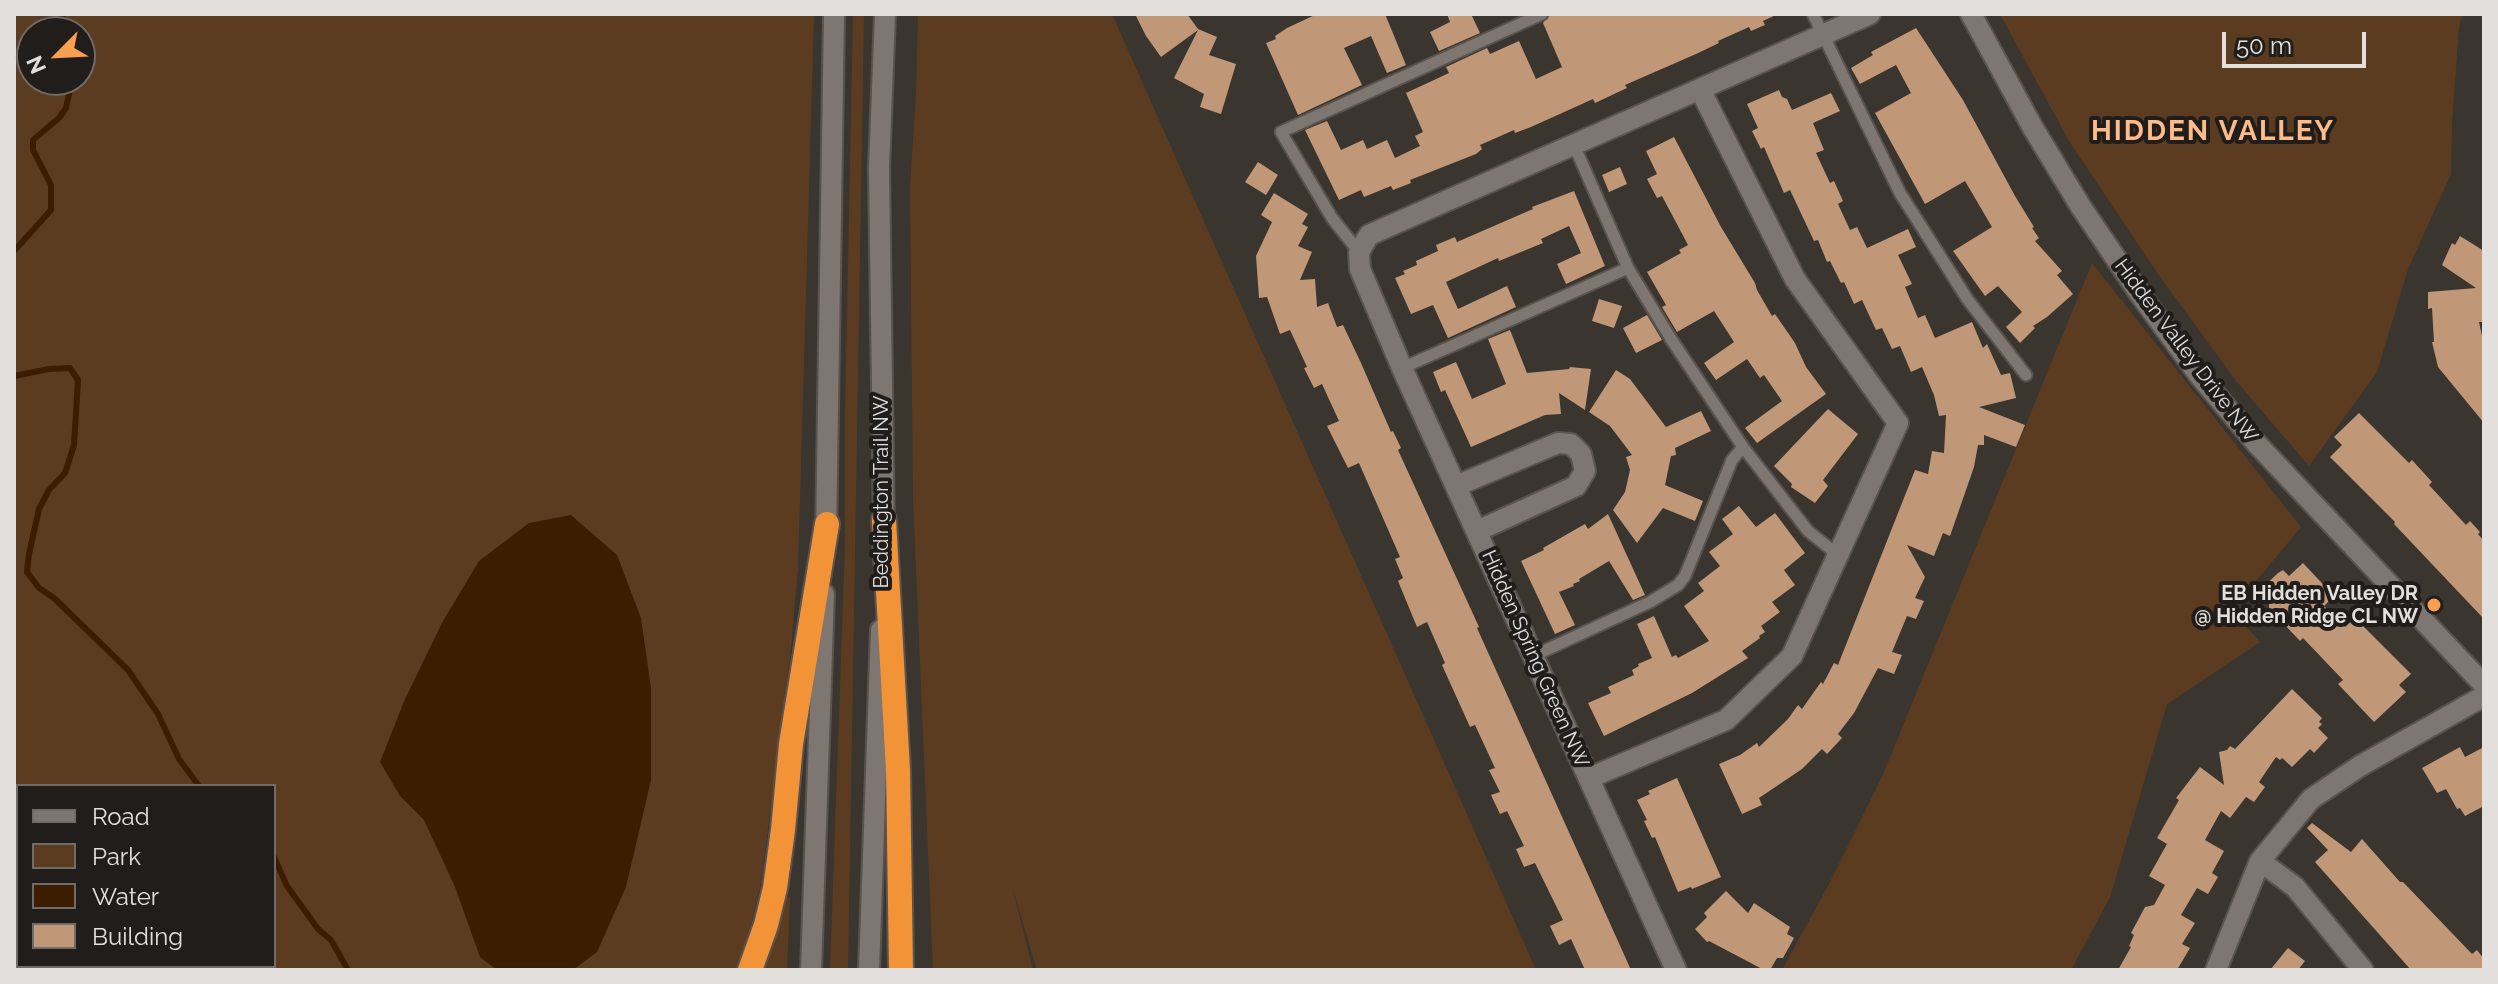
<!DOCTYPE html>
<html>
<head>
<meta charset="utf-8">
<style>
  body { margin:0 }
  #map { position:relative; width:2498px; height:984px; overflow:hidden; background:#3b3530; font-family:Raleway,sans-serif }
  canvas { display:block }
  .frame { position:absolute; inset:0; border:16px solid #e3dfdc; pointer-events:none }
  .legend { position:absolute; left:16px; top:784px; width:260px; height:184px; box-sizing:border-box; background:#201d1b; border:2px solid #6e6b68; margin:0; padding:10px 14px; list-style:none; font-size:24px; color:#e3dfdc }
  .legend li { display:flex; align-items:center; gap:16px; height:40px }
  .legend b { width:40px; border:2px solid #6e6b68 }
  .north { position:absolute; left:16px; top:16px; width:80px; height:80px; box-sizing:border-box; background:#201d1b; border:2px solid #6e6b68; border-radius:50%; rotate:246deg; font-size:22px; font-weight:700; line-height:32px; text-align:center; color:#e3dfdc }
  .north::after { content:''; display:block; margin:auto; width:28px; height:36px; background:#fa9f4f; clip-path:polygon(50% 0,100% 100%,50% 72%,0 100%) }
  .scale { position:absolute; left:2222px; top:32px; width:144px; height:36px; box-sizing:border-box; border:4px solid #e3dfdc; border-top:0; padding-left:10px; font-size:24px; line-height:28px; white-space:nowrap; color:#e3dfdc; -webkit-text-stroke:6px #201d1b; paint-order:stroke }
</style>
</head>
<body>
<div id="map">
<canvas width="2498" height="984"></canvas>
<div class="frame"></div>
<ul class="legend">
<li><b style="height:10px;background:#7d7671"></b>Road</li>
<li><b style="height:22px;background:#5c3c21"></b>Park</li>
<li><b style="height:22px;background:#3d1d00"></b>Water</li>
<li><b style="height:22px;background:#c09777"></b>Building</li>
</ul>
<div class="north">N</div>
<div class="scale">50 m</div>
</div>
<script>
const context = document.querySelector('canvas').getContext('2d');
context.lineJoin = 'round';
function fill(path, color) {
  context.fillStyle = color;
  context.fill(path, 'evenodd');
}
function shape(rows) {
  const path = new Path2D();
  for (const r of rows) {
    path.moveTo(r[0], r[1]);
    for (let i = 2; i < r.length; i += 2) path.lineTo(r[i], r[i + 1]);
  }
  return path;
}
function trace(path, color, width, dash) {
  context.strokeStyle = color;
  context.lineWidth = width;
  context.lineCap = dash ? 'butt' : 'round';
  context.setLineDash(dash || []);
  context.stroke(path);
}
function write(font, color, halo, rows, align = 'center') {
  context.font = font + ' Raleway,sans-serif';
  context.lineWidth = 8;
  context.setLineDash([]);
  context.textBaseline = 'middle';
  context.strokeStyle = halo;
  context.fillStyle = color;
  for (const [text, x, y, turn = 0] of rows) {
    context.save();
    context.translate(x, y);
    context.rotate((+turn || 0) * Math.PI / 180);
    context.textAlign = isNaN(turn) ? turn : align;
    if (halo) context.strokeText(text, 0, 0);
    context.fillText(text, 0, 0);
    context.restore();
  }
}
const green = shape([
  [14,14,814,14,798,569,790,658,761,883,749,934,736,970,14,970],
  [32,32,80,32,80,80,32,80],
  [18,786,274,786,274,966,18,966],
  [853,14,864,14,848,970,830,970,845,546,845,417],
  [918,14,1112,14,1536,970,1037,970,1012,886,1033,970,933,970,913,497,910,186,916,96],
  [2000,14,2463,14,2459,26,2452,122,2451,174,2408,269,2377,372,2309,466,2237,382,2158,274,2069,141],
  [2092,263,2301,527,2232,610,2260,642,2167,704,2110,897,2071,970,1782,970,1828,886,1882,777],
  [790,897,787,970,761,970,780,899]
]);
const water = shape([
  [571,515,617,555,641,618,651,688,651,780,626,887,597,952,573,970,497,970,480,957,455,887,424,820,400,796,380,762,405,699,443,621,479,561,529,523]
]);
const stream = shape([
  [61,14,69,32],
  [14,251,51,210,51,185,33,150,33,140,59,118,66,108,72,80],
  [14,376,49,369,70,368,78,380,74,445,65,473,49,490,39,509,29,554,27,572,39,588,54,598,128,670,158,714,179,759,199,786],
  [274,857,287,886,318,929,331,940,348,970],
  [265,966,268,970],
  [35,970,37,966]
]);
const building = shape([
  [1135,14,1187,14,1198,29,1217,37,1209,55,1236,64,1221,114,1200,107,1204,94,1174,78,1198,30,1161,57,1146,36],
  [1317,14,1385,14,1406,65,1387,73,1371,36,1344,48,1362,85,1298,115,1266,43,1276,39,1275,36,1287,28],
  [1447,14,1471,14,1480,33,1439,51,1430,32,1450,22],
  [1550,14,1778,14,1763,21,1765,25,1751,31,1749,27,1718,41,1719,43,1696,54,1625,85,1627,88,1595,103,1593,99,1531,127,1515,133,1514,130,1480,145,1482,149,1476,154,1410,180,1411,183,1393,190,1391,186,1364,197,1361,190,1339,200,1305,130,1327,121,1341,150,1363,140,1367,149,1387,140,1395,158,1420,146,1415,136,1423,132,1406,93,1449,73,1446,67,1487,48,1490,54,1519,41,1536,79,1562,67,1543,23],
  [1916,28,1963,100,2015,196,2034,227,2032,228,2039,238,2035,241,2062,271,2057,275,2073,294,2047,317,2033,326,2035,328,2020,343,2006,327,2022,312,1998,286,1985,296,1953,251,1992,227,1965,181,1925,204,1875,113,1911,93,1896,65,1860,84,1851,68,1873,55,1871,52],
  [1779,90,1782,97,1787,99,1792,110,1831,93,1840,111,1813,123,1824,150,1816,153,1830,183,1834,181,1843,201,1838,204,1850,230,1857,227,1867,248,1908,229,1916,247,1898,255,1912,284,1905,287,1918,318,1925,315,1935,338,1972,322,1983,348,1987,344,2001,375,2010,373,2016,398,1979,407,2025,425,2016,447,1984,435,1984,445,1978,445,1974,467,1950,536,1943,533,1934,556,1907,545,1925,577,1915,598,1924,601,1916,619,1907,616,1892,652,1902,655,1894,674,1878,668,1854,713,1838,734,1842,738,1827,754,1822,749,1802,769,1759,798,1762,805,1742,814,1719,764,1740,755,1757,743,1759,747,1788,719,1798,705,1802,709,1821,682,1823,684,1834,663,1838,665,1915,470,1928,474,1932,451,1944,453,1946,415,1939,416,1934,395,1922,367,1911,372,1900,346,1892,349,1882,328,1876,330,1862,300,1854,304,1844,282,1841,283,1830,261,1827,262,1818,240,1814,241,1790,190,1784,193,1764,147,1761,149,1752,131,1758,128,1747,104],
  [1674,137,1721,227,1755,283,1757,290,1772,316,1775,314,1795,343,1806,367,1826,394,1757,443,1745,428,1782,401,1764,375,1760,378,1747,359,1716,380,1704,363,1734,342,1714,311,1677,332,1662,307,1666,305,1647,272,1681,253,1679,250,1688,245,1662,196,1657,198,1647,179,1657,174,1646,151],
  [1258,162,1278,175,1266,195,1245,182],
  [1620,167,1627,184,1609,192,1602,175],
  [1574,191,1605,266,1566,284,1557,264,1581,253,1569,226,1541,239,1543,243,1499,261,1498,258,1446,282,1458,309,1507,286,1516,307,1448,338,1433,305,1411,314,1395,278,1405,274,1403,271,1417,265,1416,261,1438,251,1436,245,1455,237,1457,242,1533,209,1532,207],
  [1274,193,1308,214,1302,224,1308,227,1298,246,1312,252,1300,280,1315,279,1317,307,1328,303,1337,327,1343,325,1361,363,1391,432,1393,431,1401,448,1398,450,1479,627,1477,628,1631,970,1585,970,1571,939,1559,945,1550,926,1563,920,1535,863,1524,867,1516,849,1524,846,1507,811,1500,814,1491,795,1500,792,1489,770,1495,768,1475,725,1470,727,1442,665,1445,663,1427,622,1417,627,1398,581,1403,578,1395,559,1400,557,1359,463,1348,468,1327,426,1339,421,1322,384,1314,388,1304,368,1307,367,1290,330,1280,334,1267,297,1259,298,1256,256,1272,222,1261,215],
  [2460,236,2484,251,2484,322,2479,322,2484,345,2484,423,2438,367,2432,342,2434,342,2432,308,2428,309,2428,292,2476,288,2442,265,2452,243,2455,245],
  [1599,299,1622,306,1614,328,1592,321],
  [1647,315,1662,340,1636,353,1623,328],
  [1510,330,1527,373,1569,369,1570,367,1591,369,1585,410,1559,393,1561,414,1545,415,1471,447,1445,390,1441,392,1433,372,1456,362,1472,399,1506,384,1488,339],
  [1616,370,1630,379,1666,427,1701,411,1711,431,1675,448,1676,455,1671,456,1665,485,1703,501,1695,521,1663,508,1637,543,1613,510,1625,492,1630,470,1626,457,1632,455,1610,426,1589,412],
  [1828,409,1858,434,1823,480,1828,486,1815,503,1791,487,1792,484,1774,466],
  [2359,413,2409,463,2412,460,2432,482,2429,485,2466,525,2470,521,2480,532,2478,534,2484,541,2484,619,2394,524,2395,522,2330,457,2342,445,2334,437],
  [1739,506,1756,527,1775,513,1805,553,1784,570,1795,585,1772,602,1780,612,1761,626,1765,632,1759,636,1760,638,1742,651,1748,658,1692,693,1604,736,1588,703,1611,693,1608,687,1634,675,1632,670,1639,666,1638,664,1652,658,1637,624,1654,616,1672,657,1676,655,1678,658,1709,641,1684,606,1704,591,1698,583,1720,566,1709,552,1733,534,1722,519],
  [1608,514,1645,595,1633,600,1609,561,1579,579,1580,581,1573,584,1574,586,1559,592,1575,625,1555,634,1521,561,1544,550,1543,548,1585,524,1588,529],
  [2303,563,2334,596,2324,606,2345,627,2355,618,2411,674,2399,685,2406,692,2374,722,2338,684,2343,680,2303,638,2300,641,2282,622,2282,611,2269,610,2269,603,2258,592,2278,573,2283,570,2289,576],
  [2292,689,2322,718,2319,722,2322,724,2318,728,2328,738,2314,753,2310,749,2292,767,2282,758,2280,760,2276,757,2259,782,2265,787,2254,802,2246,797,2230,818,2221,811,2205,840,2224,851,2212,873,2218,877,2208,894,2197,888,2181,915,2195,923,2182,944,2190,948,2177,970,2118,970,2131,947,2129,946,2134,935,2131,933,2145,907,2154,905,2165,885,2149,876,2167,844,2157,838,2179,800,2176,798,2200,767,2224,785,2219,752,2227,750,2230,746,2235,749],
  [2460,747,2465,757,2484,747,2484,806,2465,816,2460,808,2457,809,2446,789,2437,793,2422,768],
  [1677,778,1721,877,1692,889,1691,887,1678,892,1655,837,1652,838,1644,821,1647,820,1637,800,1650,794,1648,791],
  [2312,823,2351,852,2362,839,2400,882,2403,882,2472,954,2477,950,2484,959,2484,970,2411,970,2315,862,2328,850,2307,828],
  [1726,891,1748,913,1754,903,1790,927,1787,934,1794,938,1783,958,1777,958,1770,970,1764,970,1709,941,1707,942,1695,929,1707,917,1704,913],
  [2288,948,2305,961,2298,970,2270,970]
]);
const lane = shape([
  [1813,14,1900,193,1968,300,2026,375],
  [1574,145,1628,268,1671,339,1743,447,1808,531,1838,555],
  [1359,252,1332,218,1281,132,1542,14],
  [1402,368,1628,268],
  [1533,656,1650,602,1678,585,1685,576,1732,460,1743,447]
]);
const street = shape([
  [1456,486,1558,443,1571,444,1581,454,1585,471,1576,486,1477,531],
  [1589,778,1726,720,1792,656,1898,423,1795,279,1700,89],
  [2260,861,2295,887,2363,970],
  [1676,970,1402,368,1360,269,1359,252,1369,235,1870,14],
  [2216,970,2260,861,2311,799,2360,766,2484,696]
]);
const secondary = shape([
  [1971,14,2033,128,2081,207,2142,297,2199,375,2257,444,2484,685],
  [884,534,879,168,885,14],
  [826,538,834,14],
  [811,970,824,594],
  [869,970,881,630]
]);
const highway = shape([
  [884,520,898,770,901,970],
  [750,970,766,925,775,888,783,830,791,744,827,524]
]);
const markers = [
  [2434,605,8,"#fa9f4f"]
];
const streetNames = [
  ["Hidden Valley Drive NW",2186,351,53],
  ["Beddington Trail NW",882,492,-90],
  ["Hidden Spring Green NW",1535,659,66]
];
const poiNames = [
  ["EB Hidden Valley DR",2418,594],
  ["@ Hidden Ridge CL NW",2418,617]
];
const districtNames = [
  ["HIDDEN VALLEY",2213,132]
];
fill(green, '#5c3c21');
fill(water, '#3d1d00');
trace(stream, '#3d1d00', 6);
fill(building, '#c09777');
trace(lane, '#58534f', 15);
trace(street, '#58534f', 24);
trace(secondary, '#58534f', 24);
trace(highway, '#58534f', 28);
trace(lane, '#7d7671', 11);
trace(street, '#7d7671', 20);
trace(secondary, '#7d7671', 20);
trace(highway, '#f39338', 24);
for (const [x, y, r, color] of markers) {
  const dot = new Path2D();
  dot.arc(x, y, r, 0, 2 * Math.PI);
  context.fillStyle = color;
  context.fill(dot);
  trace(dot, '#201d1b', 3);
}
write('20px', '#e3dfdc', '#201d1b', streetNames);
write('bold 20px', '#e3dfdc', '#201d1b', poiNames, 'right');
context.letterSpacing = '2px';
write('bold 28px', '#fcbb88', '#201d1b', districtNames);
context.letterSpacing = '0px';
</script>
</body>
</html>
